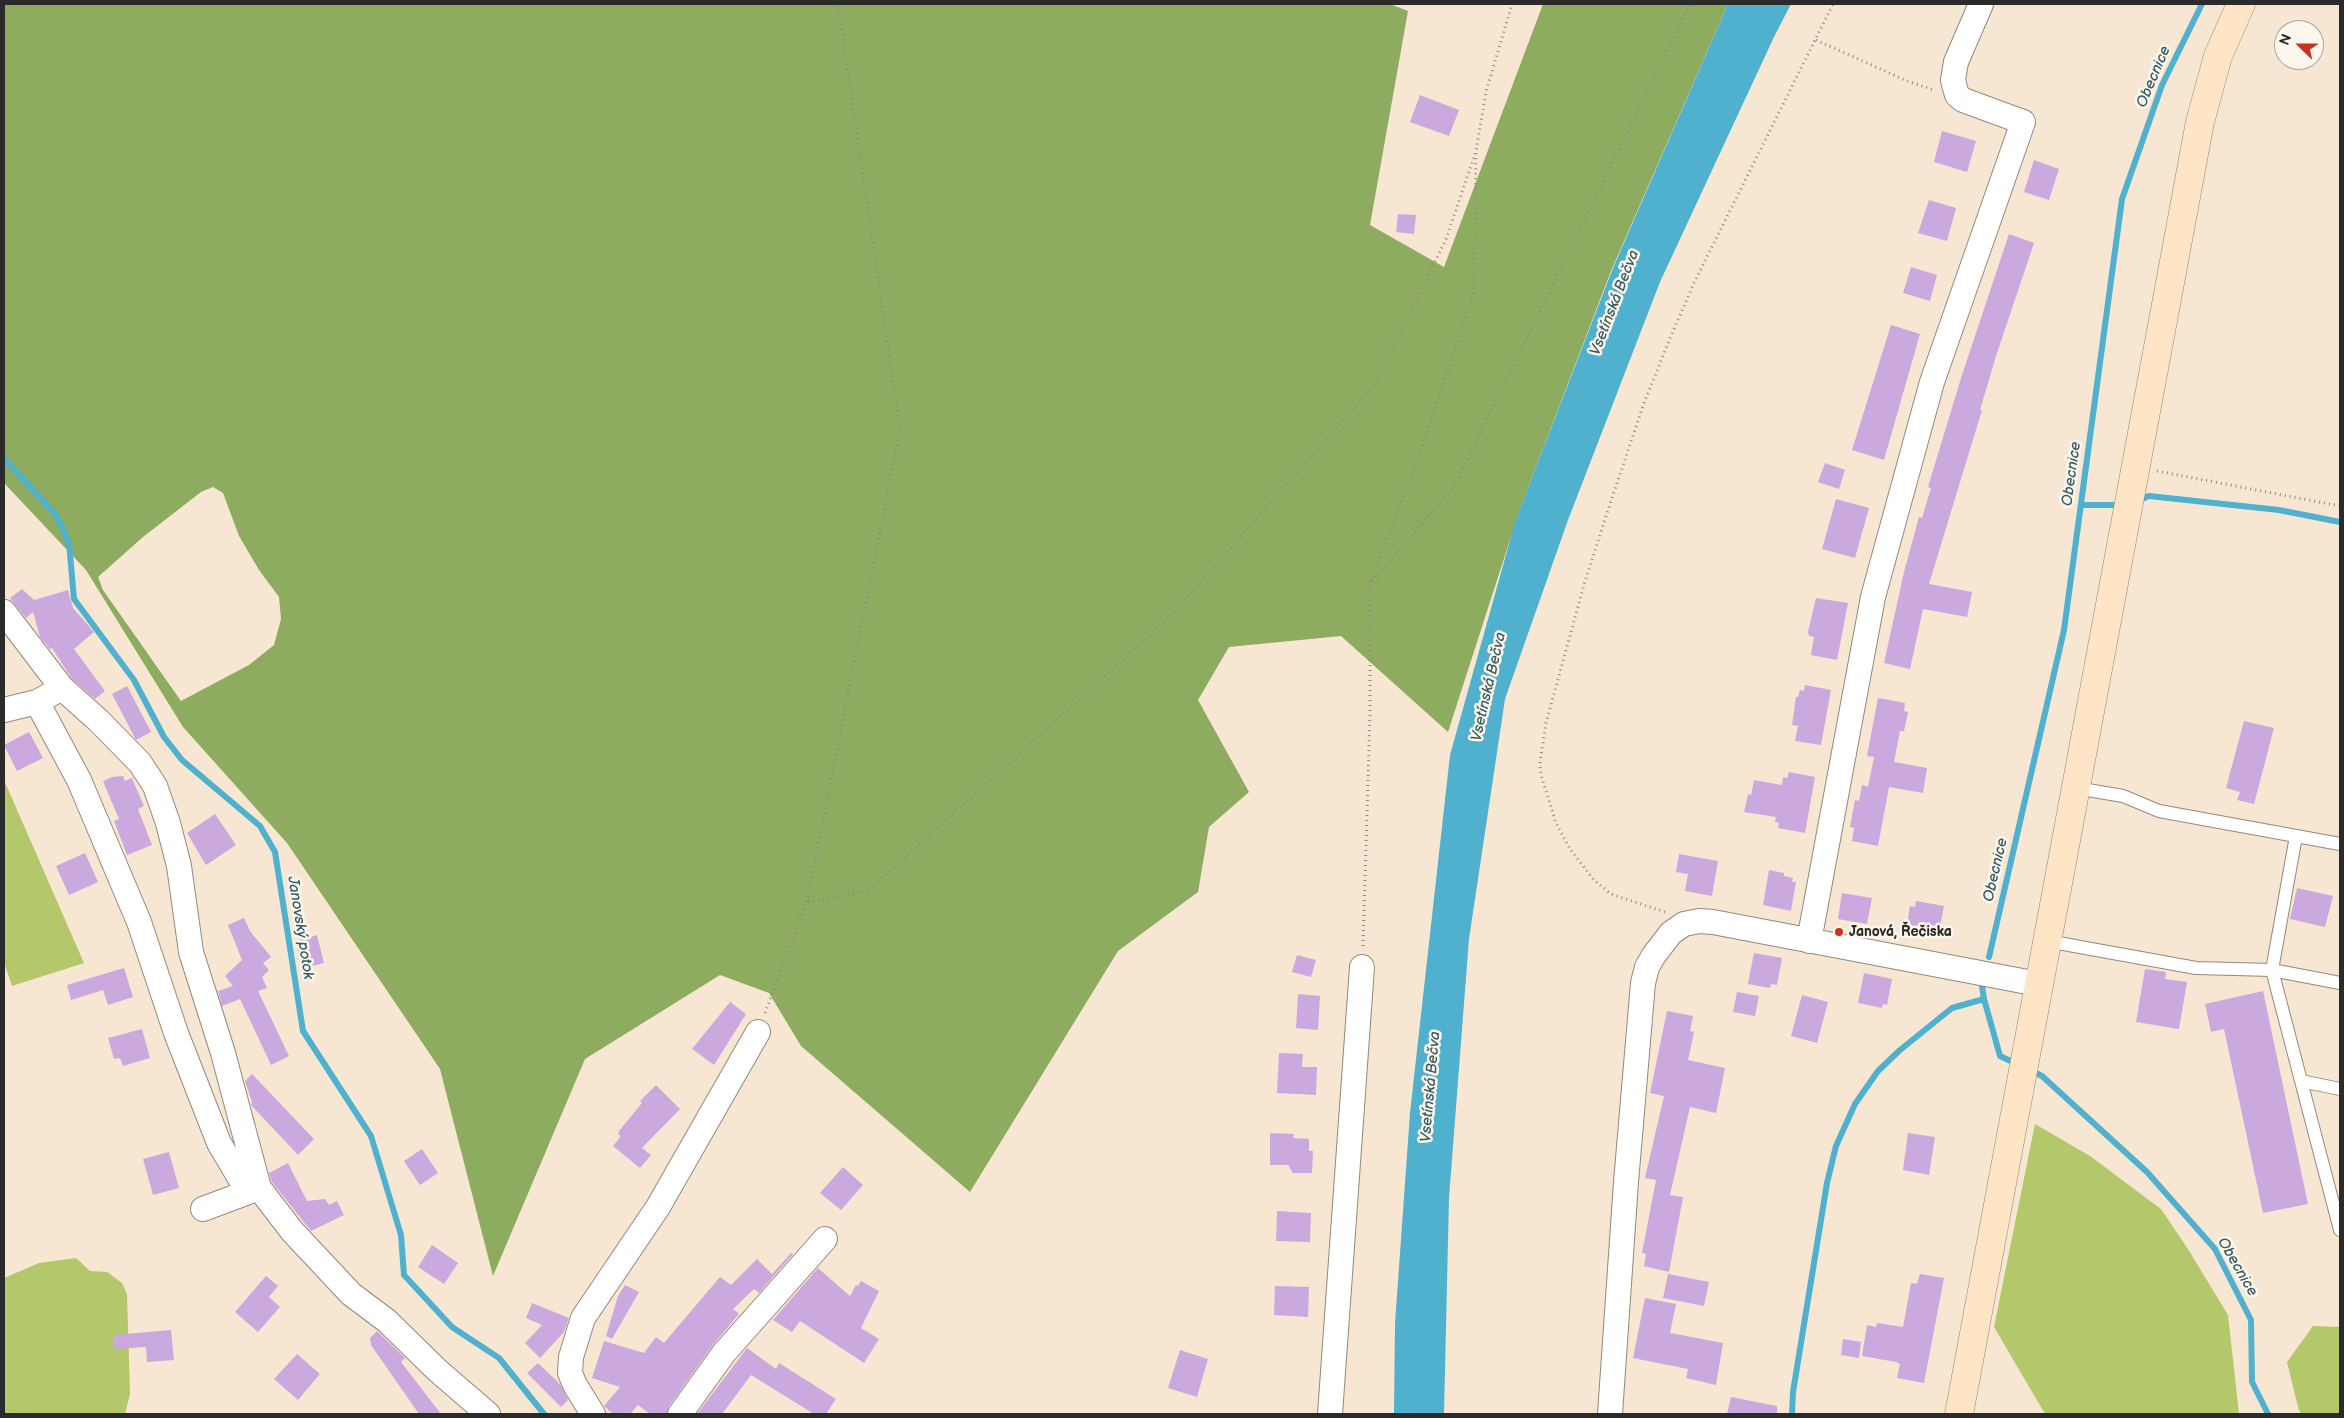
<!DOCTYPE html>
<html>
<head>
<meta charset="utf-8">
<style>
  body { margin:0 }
  #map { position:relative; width:2344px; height:1418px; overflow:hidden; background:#f7e7d2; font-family:"Balsamiq Sans",sans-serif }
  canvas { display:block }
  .frame { position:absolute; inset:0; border:5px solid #2b2b2b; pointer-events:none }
  .north { position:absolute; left:2274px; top:20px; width:50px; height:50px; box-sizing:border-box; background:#fbf7ec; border:1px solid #a8a59f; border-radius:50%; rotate:292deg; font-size:14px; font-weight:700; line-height:20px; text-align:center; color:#2b2b2b }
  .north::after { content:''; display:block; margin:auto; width:18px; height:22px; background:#c8321e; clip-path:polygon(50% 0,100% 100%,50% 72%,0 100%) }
</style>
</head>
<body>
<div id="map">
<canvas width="2344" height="1418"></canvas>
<div class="frame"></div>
<div class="north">N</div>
</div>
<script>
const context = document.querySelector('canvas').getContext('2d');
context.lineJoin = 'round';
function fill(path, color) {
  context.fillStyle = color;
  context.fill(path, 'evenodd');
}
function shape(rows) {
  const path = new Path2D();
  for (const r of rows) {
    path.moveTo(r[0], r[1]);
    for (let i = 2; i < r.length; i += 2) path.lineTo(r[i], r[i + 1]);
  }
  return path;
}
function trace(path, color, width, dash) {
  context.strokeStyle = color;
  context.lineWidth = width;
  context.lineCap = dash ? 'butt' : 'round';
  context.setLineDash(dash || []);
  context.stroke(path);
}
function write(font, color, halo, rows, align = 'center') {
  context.font = font + ' "Balsamiq Sans",sans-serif';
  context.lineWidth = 5;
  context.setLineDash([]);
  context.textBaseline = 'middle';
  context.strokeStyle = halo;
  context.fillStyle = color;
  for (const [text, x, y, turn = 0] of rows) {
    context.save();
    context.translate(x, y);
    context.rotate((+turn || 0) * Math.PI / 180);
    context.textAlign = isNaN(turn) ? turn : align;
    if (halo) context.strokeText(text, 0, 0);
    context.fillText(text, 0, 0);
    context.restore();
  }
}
const green = shape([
  [4,780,84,963,12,986,4,962],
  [2035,1124,2090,1156,2161,1209,2188,1249,2228,1315,2239,1414,2045,1414,1994,1327],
  [76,1258,90,1271,107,1272,122,1283,127,1294,130,1394,125,1414,4,1414,4,1278,39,1263],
  [2313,1326,2340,1327,2340,1414,2301,1414,2298,1407,2287,1362]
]);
const forest = shape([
  [4,4,1390,4,1408,11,1370,225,1444,267,1543,4,1728,4,1611,271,1520,509,1448,732,1341,636,1229,647,1198,700,1249,792,1209,827,1198,892,1118,951,970,1192,801,1046,769,993,720,975,585,1059,493,1276,440,1069,287,843,183,727,86,570,4,483],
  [213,487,223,493,239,536,259,570,279,597,281,619,274,645,249,665,181,701,103,590,98,577,143,537,201,492]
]);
const water = shape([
  [1728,4,1791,4,1774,37,1660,282,1568,520,1505,699,1469,939,1449,1198,1444,1414,1394,1414,1395,1323,1410,1113,1450,755,1516,519,1613,268]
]);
const stream = shape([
  [4,458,56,515,69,543,74,599,134,680,164,737,182,760,260,826,275,852,303,1031,371,1136,401,1235,404,1275,452,1327,499,1358,544,1414],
  [2137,501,2149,496,2279,510,2340,522],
  [2081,505,2123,505],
  [1989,957,2064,630,2122,199,2162,85,2202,4],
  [1982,986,1984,999,2000,1056,2017,1064],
  [2030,1070,2042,1076,2147,1172,2215,1249,2251,1320,2252,1382,2268,1414],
  [1792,1414,1793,1392,1827,1183,1836,1146,1855,1104,1878,1071,1900,1050,1952,1008,1984,999]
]);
const building = shape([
  [1420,95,1459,110,1449,136,1410,122],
  [1942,131,1976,141,1967,172,1934,162],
  [2034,160,2059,169,2049,200,2024,192],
  [1929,200,1956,208,1947,241,1918,233],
  [1398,214,1416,215,1414,234,1396,232],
  [2009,234,2034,243,1996,356,1980,410,1982,410,1929,584,1972,592,1967,617,1923,609,1910,669,1884,663,1904,572,1919,517,1922,518,1931,488,1928,487,1961,378],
  [1911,267,1937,275,1930,301,1903,293],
  [1891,325,1920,334,1884,460,1852,450],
  [1825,463,1845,470,1839,489,1818,482],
  [1836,499,1869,508,1855,558,1822,549],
  [22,589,34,600,68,590,73,608,94,632,74,649,105,691,95,699,72,679,52,648,50,649,40,637,33,612,26,618,10,598],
  [1816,598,1848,603,1837,660,1811,655,1814,637,1809,636,1808,632],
  [1805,685,1831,690,1821,745,1795,741,1798,726,1792,725,1796,697,1798,697,1800,690,1804,691],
  [127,686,151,732,136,740,112,694],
  [1878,698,1905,703,1904,711,1908,712,1904,731,1900,731,1894,762,1927,768,1923,793,1889,787,1878,846,1852,841,1854,828,1850,827,1855,800,1859,801,1862,785,1868,787,1874,757,1867,756],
  [2244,721,2274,728,2254,804,2237,800,2240,792,2226,788],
  [29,732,43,758,17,771,4,745],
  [1789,772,1815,777,1805,833,1778,828,1779,823,1775,822,1776,817,1744,812,1748,794,1751,795,1754,780,1782,785,1783,777,1787,778],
  [123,776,125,781,132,778,144,806,138,809,152,845,127,855,114,821,119,819,103,781,112,777],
  [215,814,236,845,206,865,187,833],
  [85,853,98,882,69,895,56,866],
  [1679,854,1718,861,1712,896,1685,891,1688,874,1676,872],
  [1769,870,1784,873,1784,876,1793,878,1792,882,1796,882,1791,911,1763,905],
  [2297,888,2333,896,2325,927,2290,919],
  [1842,893,1872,898,1867,924,1838,919],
  [1916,901,1944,906,1938,938,1910,933,1911,925,1907,924,1910,906,1915,907],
  [244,918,250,931,271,957,263,963,269,970,262,977,267,988,258,991,289,1056,271,1065,240,999,222,1006,218,991,233,986,225,976,242,960,228,925],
  [317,935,324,963,303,968,295,941],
  [1754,953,1782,958,1777,985,1771,984,1770,988,1748,984],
  [1297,955,1316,960,1311,977,1292,972],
  [124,968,133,997,108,1005,103,990,71,1000,67,985],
  [2145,969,2166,972,2165,979,2187,982,2179,1029,2136,1022],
  [1864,973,1892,979,1887,1005,1883,1004,1882,1008,1858,1003],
  [2263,991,2308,1204,2263,1213,2224,1029,2211,1032,2205,1004],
  [1737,992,1759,996,1755,1016,1733,1012],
  [1298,994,1320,996,1318,1030,1296,1028],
  [1802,995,1828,1002,1817,1043,1791,1036],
  [730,1002,746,1014,714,1065,692,1049],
  [1667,1011,1693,1016,1690,1031,1694,1032,1688,1060,1725,1068,1716,1113,1690,1107,1670,1195,1683,1197,1669,1272,1644,1266,1646,1254,1642,1253,1656,1180,1645,1178,1664,1096,1650,1093],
  [142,1029,150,1058,123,1066,120,1058,114,1059,108,1038],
  [1279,1053,1303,1054,1302,1067,1317,1067,1316,1095,1277,1093],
  [252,1074,314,1139,298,1155,251,1105,252,1102,245,1081],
  [656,1085,680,1109,642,1148,651,1155,640,1168,613,1146,621,1136,618,1134,619,1131,642,1103,640,1101],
  [1270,1133,1294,1134,1293,1138,1309,1139,1309,1151,1313,1151,1312,1173,1293,1173,1288,1165,1270,1165],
  [1908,1133,1935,1137,1929,1175,1903,1170],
  [422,1149,438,1173,420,1185,404,1161],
  [169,1152,179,1188,153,1195,143,1159],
  [288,1163,307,1201,325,1199,329,1205,337,1201,344,1215,311,1231,272,1182,269,1173],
  [843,1167,863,1185,841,1210,820,1193],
  [1277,1211,1311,1213,1310,1242,1276,1241],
  [432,1245,458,1263,444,1284,418,1267],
  [791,1253,793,1254,759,1293,754,1289,733,1309,739,1314,713,1345,669,1406,667,1414,650,1414,638,1405,630,1414,613,1414,604,1406,620,1387,592,1378,604,1341,644,1353,656,1337,664,1343,720,1277,731,1285,757,1259,772,1274],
  [818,1268,850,1296,856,1285,858,1286,861,1281,879,1291,861,1328,879,1339,864,1363,800,1321,792,1332,773,1320],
  [1668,1274,1709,1282,1704,1306,1663,1298],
  [1920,1274,1944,1278,1924,1383,1897,1378,1900,1364,1896,1362,1862,1356,1867,1325,1876,1327,1877,1323,1903,1327,1911,1283,1917,1284],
  [266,1276,278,1286,269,1297,280,1307,258,1332,235,1312],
  [625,1285,639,1292,612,1339,606,1336,618,1296],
  [1275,1286,1309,1287,1308,1317,1274,1315],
  [1645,1298,1676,1304,1670,1333,1723,1343,1716,1385,1686,1378,1688,1369,1633,1358],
  [532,1303,569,1318,564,1332,540,1358,525,1343,542,1325,526,1318],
  [171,1330,174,1360,147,1362,146,1347,114,1349,113,1335],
  [377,1331,405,1358,401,1362,441,1414,419,1414,371,1345,370,1338],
  [1843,1339,1861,1342,1859,1358,1841,1355],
  [747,1348,776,1369,779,1363,836,1399,826,1414,814,1414,751,1375,722,1414,697,1414],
  [1180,1350,1208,1359,1197,1397,1168,1388],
  [297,1354,320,1374,298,1400,274,1379],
  [538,1363,560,1384,568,1400,561,1407,527,1373],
  [1731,1397,1777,1406,1777,1414,1727,1414]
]);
const path = shape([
  [1816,40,1907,81,1934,90],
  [2157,471,2340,506],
  [1372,581,1454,487,1690,4],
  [807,902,900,429,839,11,833,4],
  [1665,912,1611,894,1594,880,1570,849,1556,823,1541,775,1540,762,1546,723,1585,581,1612,498,1644,403,1671,336,1694,283,1833,4],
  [1363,946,1370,714,1370,583,1419,457,1474,293,1476,151,1486,92,1512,4],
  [765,1013,807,902,868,891,1170,617,1376,383,1446,239,1476,151]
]);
const service = shape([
  [2076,788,2123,796,2159,811,2340,844],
  [2296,836,2272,970,2340,1230],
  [2047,941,2196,968,2272,970,2340,983],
  [2301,1081,2340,1089]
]);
const minor = shape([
  [4,612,62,688,99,721,140,763,155,786,168,823,179,866,191,952,223,1053,259,1188,292,1231,351,1294,387,1321,437,1370,488,1414],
  [62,688,37,702,79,780,139,922,176,1033,219,1143,248,1192],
  [4,710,37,702],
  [1809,941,1873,597,1932,382,2023,122,1963,100,1957,95,1955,88,1953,80,1956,62,1981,4],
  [203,1209,259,1188],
  [593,1414,575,1385,570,1373,571,1357,583,1318,658,1207,758,1032],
  [680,1414,724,1353,825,1239],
  [1330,1414,1362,967],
  [1610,1414,1626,1182,1643,983,1647,967,1654,955,1671,933,1684,924,1699,921,1713,922,2038,984]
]);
const secondary = shape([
  [1959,1414,2200,122,2218,56,2241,4]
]);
const markers = [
  [1839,932,5,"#c8321e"]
];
const poiNames = [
  ["Janová, Řečiska",1849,932]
];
const waterNames = [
  ["Obecnice",2154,77,-67],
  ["Vsetínská Bečva",1615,303,-69],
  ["Obecnice",2072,474,-82],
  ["Vsetínská Bečva",1489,687,-77],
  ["Obecnice",1996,870,-77],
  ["Janovský potok",300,928,81],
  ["Vsetínská Bečva",1431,1087,-85],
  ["Obecnice",2237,1267,60]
];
fill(green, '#b3c76b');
fill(forest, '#8eac5f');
fill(water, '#4fb1cd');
trace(stream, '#4fb1cd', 6);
fill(building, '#cba8de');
trace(service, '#91897e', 14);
trace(minor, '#91897e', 26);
trace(secondary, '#91897e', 29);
trace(path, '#91897e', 3, [1, 4]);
trace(service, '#fff', 12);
trace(minor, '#fff', 24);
trace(secondary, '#fde5c5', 28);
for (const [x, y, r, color] of markers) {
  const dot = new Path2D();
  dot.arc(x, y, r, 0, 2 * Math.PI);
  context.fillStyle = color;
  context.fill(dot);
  trace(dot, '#fbf7ec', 2);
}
write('bold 14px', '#2b2b2b', '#fbf7ec', poiNames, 'left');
write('italic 15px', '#385a64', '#fbf7ec', waterNames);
</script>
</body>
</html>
